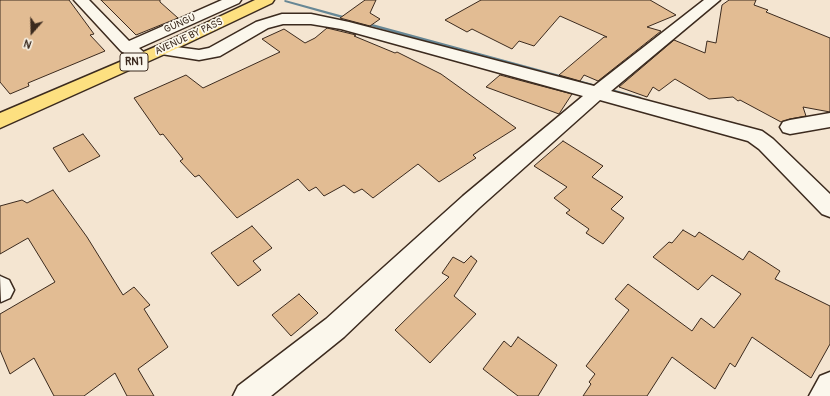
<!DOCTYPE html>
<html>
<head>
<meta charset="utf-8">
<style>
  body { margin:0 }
  #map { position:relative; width:830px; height:396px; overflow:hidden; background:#f4e5d1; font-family:Pangolin,sans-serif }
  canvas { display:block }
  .north { position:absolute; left:12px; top:12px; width:40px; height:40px; -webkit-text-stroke:3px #fbf7ec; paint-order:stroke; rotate:200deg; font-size:11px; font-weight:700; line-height:16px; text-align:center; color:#3b2a1e }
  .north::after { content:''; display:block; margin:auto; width:14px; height:18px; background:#3b2a1e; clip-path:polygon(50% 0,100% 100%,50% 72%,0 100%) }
</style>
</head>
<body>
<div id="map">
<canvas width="830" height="396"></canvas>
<div class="north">N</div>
</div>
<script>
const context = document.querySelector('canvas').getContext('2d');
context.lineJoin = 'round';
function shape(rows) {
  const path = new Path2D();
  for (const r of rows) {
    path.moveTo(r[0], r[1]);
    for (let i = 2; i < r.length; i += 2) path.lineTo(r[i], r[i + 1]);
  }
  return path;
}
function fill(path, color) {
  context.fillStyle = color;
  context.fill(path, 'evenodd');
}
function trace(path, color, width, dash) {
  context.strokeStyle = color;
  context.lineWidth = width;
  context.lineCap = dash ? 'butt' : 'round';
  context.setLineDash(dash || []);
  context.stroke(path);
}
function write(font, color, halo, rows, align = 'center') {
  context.font = font + ' Pangolin,sans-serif';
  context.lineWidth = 3.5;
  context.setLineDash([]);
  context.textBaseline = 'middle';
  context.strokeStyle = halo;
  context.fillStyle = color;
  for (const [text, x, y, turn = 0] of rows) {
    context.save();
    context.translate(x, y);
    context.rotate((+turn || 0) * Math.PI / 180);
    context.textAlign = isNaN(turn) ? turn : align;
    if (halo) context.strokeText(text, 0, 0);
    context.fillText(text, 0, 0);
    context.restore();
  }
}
const stream = shape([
  [285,0,351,18,352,19,349,20,285,2,284,1,285,0],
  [363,22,365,22,641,97,641,98,639,100,637,99,363,24,363,22]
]);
const building = shape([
  [0,0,69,0,94,34,90,35,105,51,28,83,29,86,10,94,0,82,0,0],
  [101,0,160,0,160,2,178,18,136,35,101,0],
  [365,0,376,0,370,13,380,19,370,26,340,18,365,0],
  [481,0,650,0,676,15,647,27,661,31,598,81,584,75,580,81,559,75,604,37,607,37,560,16,534,46,519,41,512,49,472,29,467,32,445,20,481,0],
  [729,0,756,0,754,5,768,10,766,12,830,38,830,112,803,107,806,116,790,119,781,122,740,100,738,101,733,97,709,99,675,79,659,91,653,87,647,97,619,87,674,40,705,53,707,41,716,43,722,5,729,0],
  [327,28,356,35,354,36,395,53,397,52,441,74,516,128,473,155,476,158,439,182,418,164,373,198,362,189,354,193,344,185,324,196,316,187,309,191,298,179,237,218,199,175,195,177,180,161,183,159,163,134,160,135,134,98,186,75,203,88,280,52,262,39,284,29,305,43,315,38,327,28],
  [500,75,530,83,572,94,559,114,486,87,500,75],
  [83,134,100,156,69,172,53,148,83,134],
  [563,141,603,166,592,177,623,197,611,209,624,218,603,244,586,233,589,229,566,213,570,210,554,198,567,187,534,166,563,141],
  [53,190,87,237,123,295,134,287,150,305,144,309,168,347,138,369,154,396,127,396,115,373,84,396,54,396,34,358,10,374,0,350,0,314,55,282,28,238,0,254,0,206,22,200,27,203,53,190],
  [252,226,272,248,253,261,261,270,238,286,211,253,252,226],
  [683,230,695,237,699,232,743,260,749,251,780,271,775,279,830,306,830,344,811,378,752,337,735,367,730,363,715,389,672,357,647,396,583,396,591,384,589,382,595,374,586,366,629,310,615,299,628,284,692,331,701,318,714,328,741,294,712,275,698,290,653,257,669,242,672,243,683,230],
  [471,256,477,261,454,296,476,314,430,363,395,330,449,277,442,273,453,257,464,263,471,256],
  [299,294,318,313,291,336,272,315,299,294],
  [518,337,557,365,538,396,518,396,483,369,504,341,511,347,518,337]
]);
const minor = shape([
  [74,0,89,0,129,41,222,0,241,0,239,3,139,48,148,56,146,60,140,61,134,60,121,51,74,0],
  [704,0,720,0,611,91,762,131,773,139,830,194,830,217,822,214,759,149,748,141,600,100,479,208,344,337,271,396,233,396,238,386,326,319,463,196,583,96,341,29,311,24,283,24,268,28,220,56,199,60,155,53,153,50,155,47,161,45,199,50,209,48,256,22,282,14,311,14,349,22,594,86,704,0],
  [830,113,830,127,790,134,783,132,780,127,783,122,790,120,830,113],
  [0,276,9,280,14,290,10,298,1,302,0,276],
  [830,372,830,396,809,396,820,376,830,372]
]);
const highway = shape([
  [255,0,274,0,272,3,167,53,0,128,0,113,155,47,255,0]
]);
const farStreetnames = [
  ["GUNGU",180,24,-24],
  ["AVENUE BY PASS",189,37,-25]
];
const shields = [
  [134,62,28]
];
const shieldNames = [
  ["RN1",134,62]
];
fill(stream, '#678795');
fill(building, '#e2bc93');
trace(building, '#3b2a1e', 1);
trace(minor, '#3b2a1e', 3);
trace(highway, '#3b2a1e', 3);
fill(minor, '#fbf7ec');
fill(highway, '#fde080');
write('10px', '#3b2a1e', '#fbf7ec', farStreetnames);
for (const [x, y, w] of shields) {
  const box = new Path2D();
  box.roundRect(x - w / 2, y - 9, w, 18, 3);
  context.fillStyle = '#fbf7ec';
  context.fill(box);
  trace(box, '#3b2a1e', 1);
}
write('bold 11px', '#3b2a1e', null, shieldNames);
</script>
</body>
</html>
